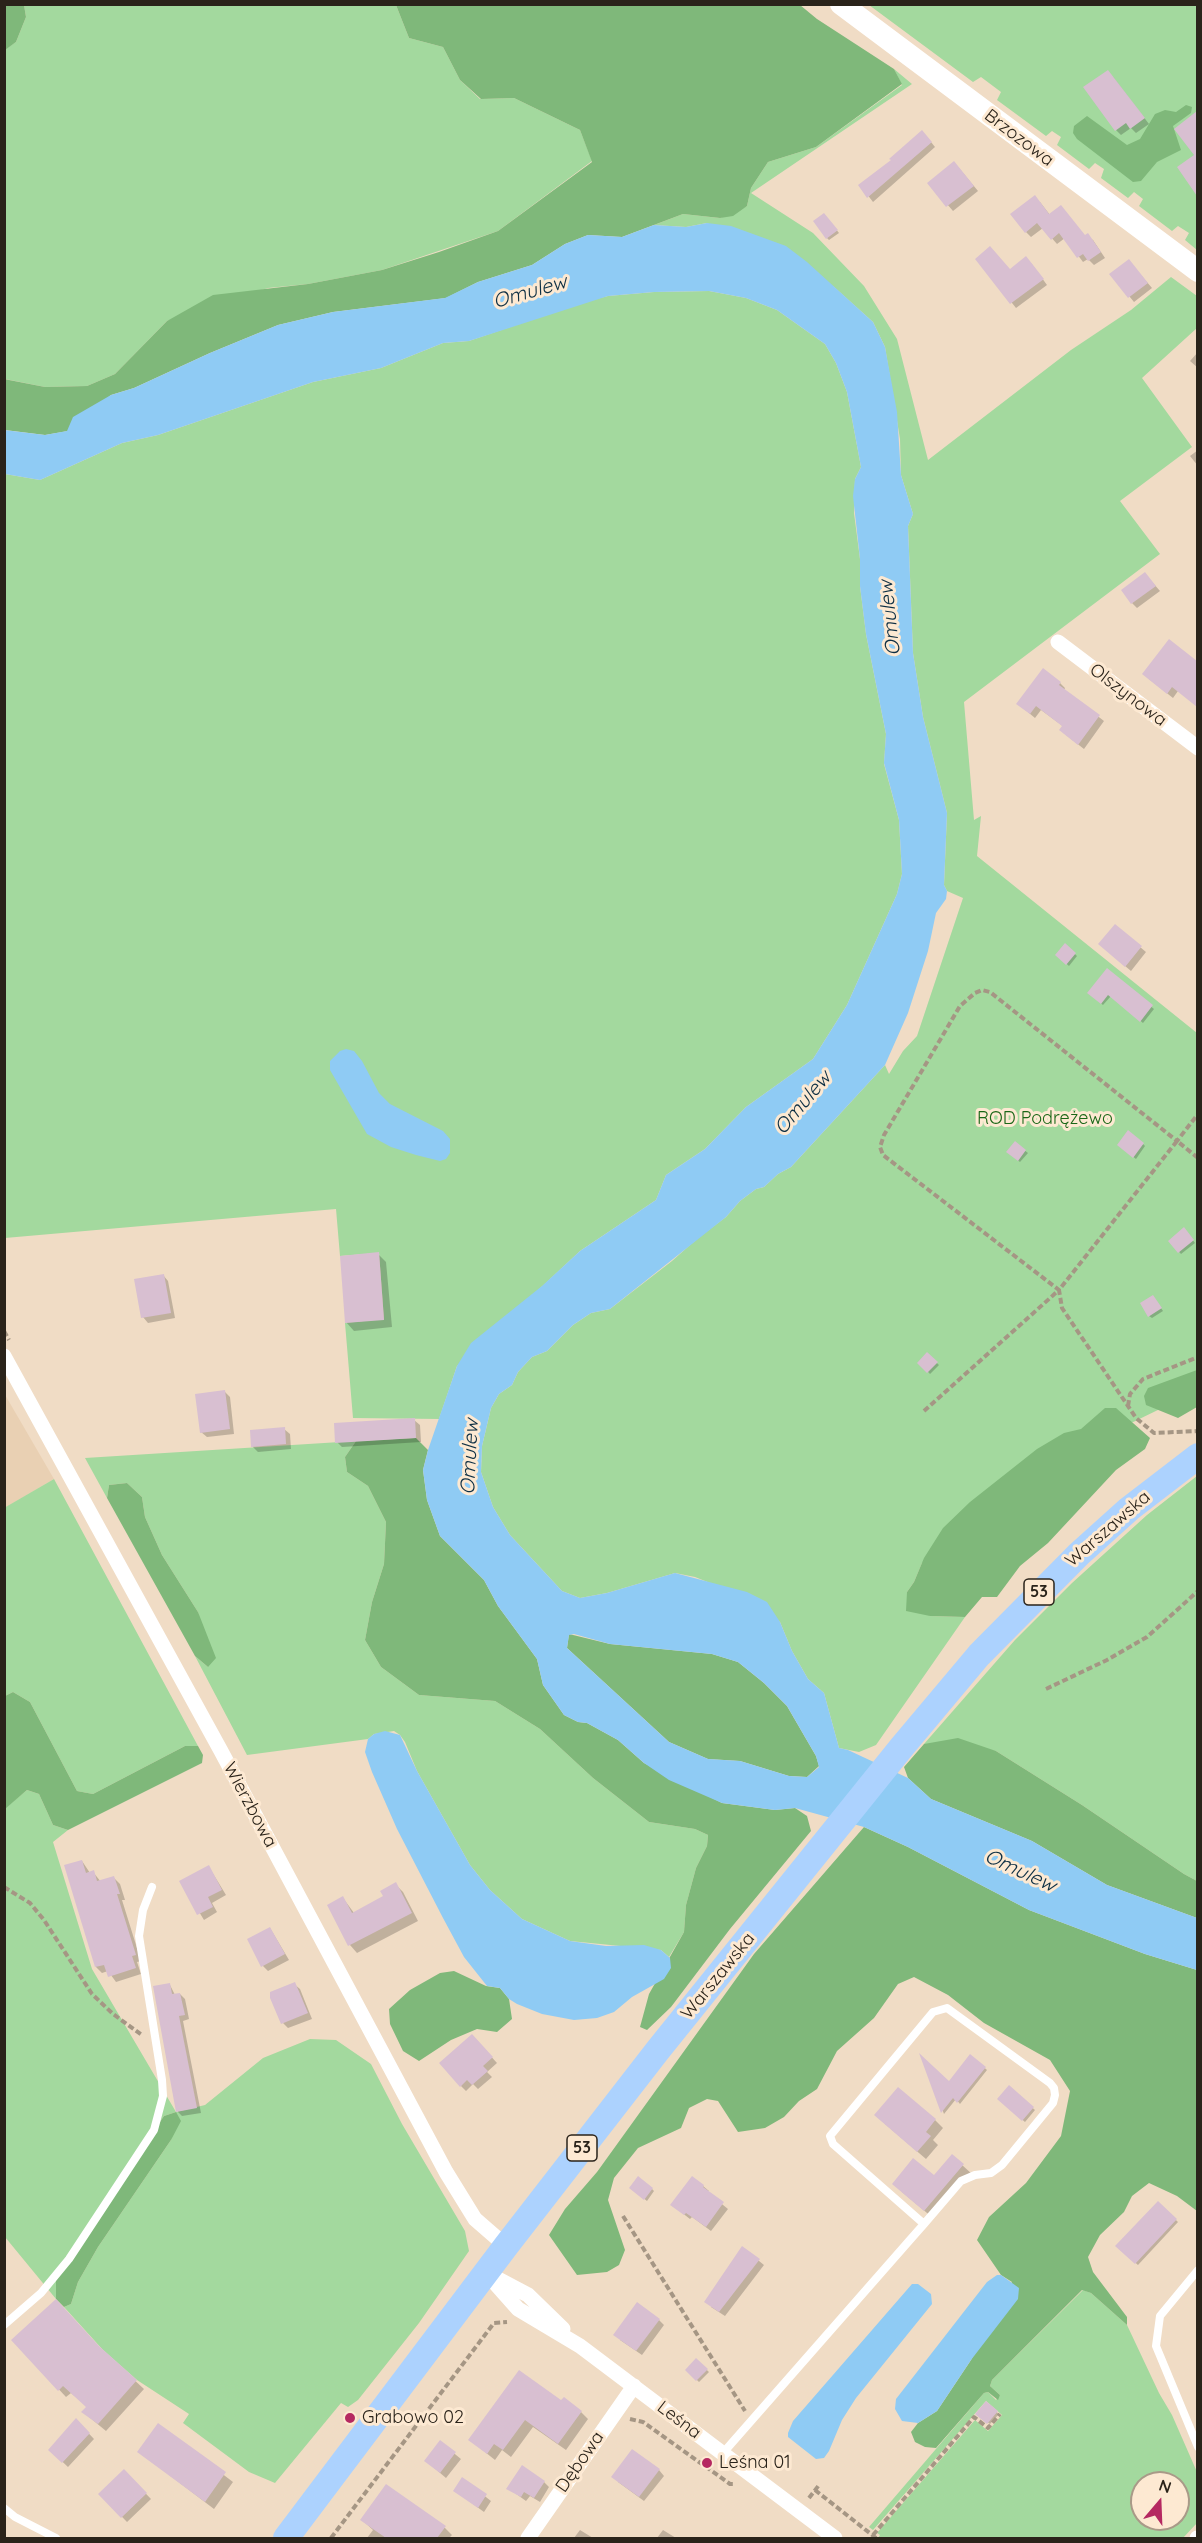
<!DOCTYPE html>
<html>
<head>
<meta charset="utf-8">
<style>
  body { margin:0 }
  #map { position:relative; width:1202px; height:2543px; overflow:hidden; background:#f0dcc5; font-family:Quicksand,sans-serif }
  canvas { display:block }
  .frame { position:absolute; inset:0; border:6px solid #2a231a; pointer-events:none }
  .north { position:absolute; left:1130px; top:2471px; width:60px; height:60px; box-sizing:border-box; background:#fde9d2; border:2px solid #a99a88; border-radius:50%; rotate:19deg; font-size:16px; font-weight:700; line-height:24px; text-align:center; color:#2a231a }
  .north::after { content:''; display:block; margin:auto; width:21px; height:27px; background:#b52961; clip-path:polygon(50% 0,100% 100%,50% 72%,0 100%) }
</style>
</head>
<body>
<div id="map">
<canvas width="1202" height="2543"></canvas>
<div class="frame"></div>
<div class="north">N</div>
</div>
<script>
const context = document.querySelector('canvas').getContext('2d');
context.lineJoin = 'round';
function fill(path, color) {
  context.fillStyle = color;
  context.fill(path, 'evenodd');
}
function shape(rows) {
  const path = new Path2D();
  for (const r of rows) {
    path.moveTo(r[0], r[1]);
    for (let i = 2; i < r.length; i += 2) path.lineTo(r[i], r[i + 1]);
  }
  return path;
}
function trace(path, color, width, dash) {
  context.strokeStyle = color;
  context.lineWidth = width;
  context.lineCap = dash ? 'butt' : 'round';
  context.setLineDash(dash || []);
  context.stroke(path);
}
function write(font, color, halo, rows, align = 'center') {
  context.font = font + ' Quicksand,sans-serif';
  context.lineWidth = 6;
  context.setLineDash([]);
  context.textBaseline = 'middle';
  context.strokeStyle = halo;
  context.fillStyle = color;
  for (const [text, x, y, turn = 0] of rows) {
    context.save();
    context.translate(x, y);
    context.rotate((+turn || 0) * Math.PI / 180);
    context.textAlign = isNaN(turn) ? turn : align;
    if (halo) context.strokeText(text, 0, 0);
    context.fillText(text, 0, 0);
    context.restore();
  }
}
const built = shape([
  [4,1393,54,1479,5,1508,4,1508]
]);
const green = shape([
  [24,5,396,5,409,38,443,47,460,80,480,99,514,98,580,130,592,161,498,231,382,270,308,284,268,288,167,321,115,374,87,386,45,387,5,379,4,50,16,42,26,17],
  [869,5,1197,5,1197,250,1185,240,1189,233,1178,226,1172,231,1139,206,1143,199,1134,192,1128,198,1101,178,1104,169,1095,163,1089,169,1057,145,1061,137,1052,131,1046,136,997,100,1001,92,981,77,973,82],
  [894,69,912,84,751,193,813,233,864,286,897,339,928,460,1071,350,1131,310,1171,277,1197,296,1197,328,1142,378,1192,447,1120,501,1160,554,964,702,974,820,981,816,977,856,1197,1033,1197,1391,1057,1459,922,1563,914,1582,907,1592,930,1616,965,1617,876,1745,859,1752,839,1748,824,1693,808,1679,792,1651,780,1622,715,1585,695,1577,675,1573,607,1593,580,1598,562,1591,510,1535,493,1507,481,1472,482,1446,491,1408,499,1394,512,1385,518,1372,532,1357,547,1351,573,1325,591,1313,610,1309,672,1261,699,1237,726,1217,740,1201,756,1189,764,1187,778,1174,791,1167,885,1065,889,1074,903,1051,917,1036,963,898,947,891,944,885,947,813,923,717,913,653,908,526,913,514,901,475,900,439,885,347,873,322,834,287,707,223,686,227,654,225,683,214,720,218,747,206,751,188,768,162,816,147,902,85],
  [709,291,746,298,777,310,825,344,836,363,847,392,861,467,855,479,854,513,860,559,860,586,866,634,886,734,884,764,899,820,902,874,897,894,847,1005,813,1059,746,1107,705,1149,666,1175,656,1200,580,1251,457,1366,439,1419,353,1418,345,1323,384,1319,379,1253,340,1256,336,1209,5,1238,5,474,40,480,122,443,158,435,313,382,381,368,443,343,469,341,583,302,608,296,654,292],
  [356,1441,345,1457,347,1472,368,1486,386,1522,384,1564,372,1602,365,1640,381,1667,419,1695,495,1701,540,1729,593,1778,649,1822,695,1829,708,1835,707,1846,696,1868,686,1905,684,1932,669,1957,661,1950,570,1941,522,1919,490,1890,470,1865,417,1771,405,1742,400,1735,394,1731,374,1734,368,1739,247,1755,195,1656,208,1667,198,1612,162,1555,145,1517,142,1497,127,1483,109,1485,107,1498,85,1458],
  [1197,1476,1197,1881,1184,1874,1082,1805,996,1751,924,1744,1015,1640,1072,1583,1147,1515],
  [54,1479,198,1746,185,1746,93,1794,77,1791,30,1702,13,1692,5,1696,4,1508],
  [27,1790,39,1794,53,1825,68,1830,53,1842,92,1969,176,2112,205,2105,263,2058,310,2039,336,2040,371,2064,402,2124,465,2231,469,2251,419,2323,358,2400,348,2407,341,2403,275,2483,249,2472,183,2423,189,2414,137,2380,103,2350,64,2307,71,2304,78,2282,98,2247,171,2140,176,2112,164,2116,56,2274,56,2299,5,2237,4,1809],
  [1083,2290,1091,2293,1127,2325,1159,2393,1172,2415,1197,2472,1197,2523,1183,2538,878,2538,880,2535,877,2533,975,2420,988,2431,1002,2415,986,2401,873,2530,869,2527,984,2393,988,2392,996,2400,1000,2395,990,2386,992,2380],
  [1142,2483,1178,2483,1178,2519,1142,2519]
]);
const forest = shape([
  [5,4,24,5,26,17,16,42,5,50],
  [396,5,800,5,817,19,894,69,902,84,816,147,768,162,751,188,747,206,733,216,720,218,683,214,622,237,588,235,565,244,532,265,478,282,446,298,333,312,278,325,210,353,134,388,111,395,68,431,45,435,5,430,4,379,45,387,87,386,115,374,167,321,213,295,308,284,382,270,439,252,498,231,592,162,580,130,514,98,481,99,460,80,443,47,409,38],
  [1186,105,1192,107,1191,113,1173,126,1181,150,1157,162,1141,181,1133,182,1077,139,1073,133,1074,126,1087,116,1127,145,1140,139,1155,114,1165,110,1176,112],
  [1197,1370,1197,1407,1178,1418,1146,1405,1144,1396,1148,1388],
  [1105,1408,1116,1408,1150,1438,1145,1449,1116,1470,1048,1543,1020,1566,997,1597,982,1597,965,1617,930,1616,906,1611,907,1592,914,1582,924,1558,943,1528,970,1502,1037,1449,1064,1433,1081,1429],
  [416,1438,428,1450,423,1470,427,1500,440,1536,484,1580,498,1606,537,1659,543,1685,564,1715,578,1722,587,1723,618,1740,644,1763,722,1803,775,1810,795,1808,807,1816,811,1831,730,1929,671,2007,647,2030,640,2027,649,1994,684,1932,686,1905,696,1868,707,1846,708,1835,695,1829,649,1822,593,1778,540,1729,495,1701,419,1695,381,1667,365,1640,372,1602,384,1564,386,1522,368,1486,347,1472,345,1457,356,1441],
  [127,1483,142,1497,145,1517,162,1555,198,1612,216,1658,208,1667,195,1656,107,1498,109,1485],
  [569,1634,610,1644,712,1654,738,1662,764,1683,787,1706,816,1756,819,1766,807,1777,789,1776,740,1761,708,1759,669,1742,567,1648],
  [13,1692,30,1702,77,1791,93,1794,185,1746,198,1746,203,1755,202,1763,68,1830,53,1825,39,1794,27,1790,5,1809,5,1696],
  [958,1738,996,1751,1082,1805,1184,1874,1197,1881,1197,1918,1107,1885,1032,1841,931,1799,908,1778,904,1767,924,1744],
  [864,1827,908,1847,1029,1910,1145,1954,1197,1970,1197,2211,1177,2196,1149,2183,1132,2196,1124,2212,1100,2235,1088,2257,1093,2272,1127,2317,1127,2325,1091,2293,1082,2290,992,2380,990,2386,1000,2395,998,2400,988,2392,984,2393,936,2448,925,2447,915,2442,911,2432,918,2423,937,2411,971,2360,1012,2282,1001,2275,977,2240,989,2217,1026,2183,1061,2136,1070,2091,1050,2060,984,2023,948,1995,914,1977,898,1984,874,2018,837,2051,817,2089,799,2101,784,2117,765,2128,738,2132,718,2101,707,2099,689,2108,681,2128,638,2148,614,2178,608,2200,625,2250,619,2265,607,2272,577,2275,549,2235,565,2209,597,2172,754,1954],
  [454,1971,486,1986,500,1988,509,1999,512,2019,497,2032,477,2029,451,2040,419,2061,403,2051,390,2024,389,2009,410,1990,440,1973],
  [176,2112,181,2121,171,2140,98,2247,78,2282,71,2304,64,2307,56,2299,56,2274,164,2116]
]);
const water = shape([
  [707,223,731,226,786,246,807,262,873,322,885,347,897,412,901,475,913,514,908,526,913,653,923,717,947,813,944,885,947,891,946,899,936,913,928,951,908,1013,885,1065,791,1167,778,1174,764,1187,756,1189,740,1201,726,1217,610,1309,591,1313,573,1325,547,1351,532,1357,518,1372,512,1385,499,1394,491,1408,482,1446,481,1472,493,1507,510,1535,562,1591,580,1598,607,1593,675,1573,747,1592,767,1602,780,1622,792,1651,808,1679,824,1693,839,1748,848,1750,908,1778,931,1799,1032,1841,1107,1885,1197,1918,1197,1970,1145,1954,1029,1910,908,1847,864,1827,795,1808,775,1810,722,1803,669,1780,644,1763,618,1740,587,1723,578,1722,564,1715,543,1685,537,1659,498,1606,484,1580,440,1536,427,1500,423,1470,428,1450,457,1366,471,1343,542,1286,580,1251,656,1200,666,1175,705,1149,746,1107,813,1059,847,1005,897,894,902,874,899,820,884,763,886,734,866,634,860,586,860,559,853,496,855,479,861,467,847,392,836,363,825,344,777,310,746,298,709,291,654,292,608,296,469,341,443,343,381,368,313,382,158,435,122,443,40,480,5,474,4,430,45,435,67,431,73,417,111,395,134,388,210,353,278,325,333,312,445,298,478,282,532,265,565,244,588,235,622,237,654,225,686,227],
  [574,1634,610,1644,712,1654,738,1662,764,1683,787,1706,816,1756,819,1767,807,1777,789,1776,740,1761,708,1759,669,1742,567,1648,569,1635],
  [346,1049,354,1051,362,1061,379,1093,390,1104,443,1131,450,1139,450,1153,446,1159,440,1161,416,1155,391,1147,367,1134,330,1070,330,1061,340,1051],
  [385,1731,400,1735,417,1771,470,1865,490,1890,522,1919,570,1941,606,1946,644,1945,661,1950,670,1958,671,1968,664,1979,632,1997,614,2012,597,2018,574,2020,542,2014,517,2004,509,1999,500,1988,487,1986,464,1957,443,1918,397,1829,372,1772,365,1752,368,1739,374,1734],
  [997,2275,1001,2275,1019,2288,1018,2299,971,2360,937,2411,918,2423,902,2421,895,2409,896,2399,987,2282],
  [912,2284,918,2284,931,2294,932,2304,856,2398,842,2420,829,2451,824,2458,816,2459,788,2437,788,2433,793,2421]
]);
const shadow = shape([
  [1113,77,1149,124,1136,133,1131,128,1121,135,1116,130],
  [927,137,935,147,873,202,860,185],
  [1198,155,1198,193,1179,168],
  [959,168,978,191,953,211,929,183],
  [1040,202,1050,215,1093,240,1105,258,1094,265,1088,259,1083,262,1065,238,1057,244,1043,228,1031,237,1026,232],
  [826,217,839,233,829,240,827,238],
  [977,259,1010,270,1031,263,1047,285,1016,308],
  [1129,261,1152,288,1134,302,1111,274],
  [1198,352,1198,368,1190,361],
  [1198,450,1198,466,1190,456],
  [1145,574,1160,591,1137,608,1132,603],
  [1193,660,1198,664,1198,706,1178,691,1173,698,1149,679],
  [1060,683,1065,688,1064,690,1104,721,1084,749,1066,735,1064,727,1041,710,1035,718,1018,704],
  [1115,926,1146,952,1131,971,1105,949],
  [1065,945,1077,956,1069,966,1057,955],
  [1107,970,1154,1009,1143,1023,1111,996,1103,1005,1089,993],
  [1015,1143,1028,1153,1020,1162,1010,1154],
  [1143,1144,1145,1146,1136,1159,1121,1147],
  [1184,1229,1195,1243,1181,1254,1170,1241],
  [378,1254,386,1262,392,1327,354,1331,346,1322],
  [163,1275,168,1281,175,1318,148,1323,143,1317],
  [1155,1299,1163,1311,1152,1318,1149,1316],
  [927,1354,939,1365,930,1374,919,1362],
  [225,1392,230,1397,234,1434,207,1437,201,1432],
  [414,1420,420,1425,421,1442,342,1447,337,1442],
  [284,1429,290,1434,291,1449,258,1452,252,1446],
  [82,1861,90,1873,93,1872,101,1882,114,1878,120,1884,125,1900,122,1900,141,1961,137,1962,141,1974,116,1982,108,1971,102,1973,96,1967],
  [209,1867,226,1895,212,1903,217,1912,204,1920,181,1882],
  [395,1884,403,1892,418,1921,357,1953,350,1945,329,1906,343,1898,354,1913,386,1897],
  [270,1928,289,1960,268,1971,263,1966],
  [294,1984,300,1989,312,2019,288,2028,283,2023],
  [170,1985,175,1995,180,1994,185,1999,189,2019,183,2021,201,2113,182,2116,178,2112],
  [477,2041,497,2063,487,2072,492,2077,478,2089,473,2084,466,2091,461,2086],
  [971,2056,987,2070,960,2104,956,2099,944,2114,923,2059,949,2083],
  [1009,2088,1035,2110,1025,2122,999,2099],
  [935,2120,943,2128,933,2140,938,2145,926,2159,884,2123],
  [952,2156,972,2174,933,2218,902,2192,934,2177],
  [703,2186,709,2191,707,2192,728,2209,711,2231,692,2217,690,2219,672,2205],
  [631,2188,652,2189,654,2191,647,2201],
  [1158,2203,1178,2222,1138,2265,1117,2246],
  [743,2248,764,2265,725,2316,711,2307],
  [659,2320,664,2325,642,2355,620,2340],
  [13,2340,103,2351,144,2389,106,2431,83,2412,88,2407,71,2393,66,2397],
  [696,2360,709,2372,699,2382,687,2370],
  [562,2402,581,2412,588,2419,566,2450,533,2427,511,2457,502,2450,495,2460,470,2440],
  [986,2403,999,2414,990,2424,977,2414],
  [76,2420,94,2439,68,2467,50,2450],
  [158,2425,233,2482,214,2509,139,2452],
  [440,2442,461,2459,446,2478,426,2461],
  [659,2470,664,2476,644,2501,618,2482],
  [124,2471,151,2499,127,2522,100,2494],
  [463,2479,491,2501,484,2512,455,2491],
  [544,2482,549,2487,540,2502,530,2496,526,2501,508,2488],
  [362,2520,445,2528,452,2535,449,2538,367,2538,373,2530],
  [580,2530,593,2538,574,2538],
  [663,2530,676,2538,657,2538]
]);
const building = shape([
  [1108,70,1145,118,1130,129,1126,123,1115,131,1083,87],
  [1197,111,1197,196,1177,167,1194,155,1174,129],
  [922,130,932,142,867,198,858,185,891,160,889,159],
  [954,161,974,186,946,207,927,183],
  [1035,195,1049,214,1061,205,1085,235,1088,233,1101,252,1088,261,1083,254,1077,258,1059,233,1051,240,1037,223,1025,233,1010,214],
  [824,213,838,230,826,239,813,221],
  [990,246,1010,269,1026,256,1044,279,1010,304,975,259],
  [1129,259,1148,283,1128,298,1109,274],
  [1145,572,1156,586,1131,604,1121,590],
  [1169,639,1197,661,1197,707,1172,687,1167,694,1142,674],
  [1043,668,1061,682,1059,685,1100,715,1078,745,1059,730,1062,726,1036,706,1030,714,1016,704],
  [1115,924,1142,946,1125,967,1098,944],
  [1065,943,1076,953,1066,965,1055,955],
  [1107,968,1153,1005,1140,1022,1108,995,1101,1004,1087,993],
  [1128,1130,1144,1143,1133,1158,1117,1145],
  [1015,1141,1026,1150,1018,1161,1006,1152],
  [1184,1227,1194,1240,1178,1253,1168,1241],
  [379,1252,384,1320,345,1323,340,1256],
  [164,1274,171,1313,141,1318,134,1279],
  [1153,1295,1162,1308,1148,1317,1140,1303],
  [927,1352,938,1362,927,1373,917,1363],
  [225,1390,230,1429,200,1433,195,1394],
  [415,1418,416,1438,335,1443,334,1423],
  [285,1427,286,1444,251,1447,250,1430],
  [82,1860,86,1873,94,1870,97,1881,114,1876,120,1894,117,1894,136,1955,132,1956,136,1968,108,1977,104,1965,95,1967,64,1865],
  [209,1865,222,1890,208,1897,213,1907,197,1915,179,1881],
  [396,1882,412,1913,348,1946,327,1905,343,1896,352,1913,383,1896,380,1891],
  [270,1927,285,1954,261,1967,247,1939],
  [295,1982,308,2013,281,2024,270,1998,270,1992],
  [170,1983,172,1994,180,1993,185,2015,179,2016,197,2108,176,2112,153,1986],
  [472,2034,493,2057,483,2066,488,2071,472,2085,467,2080,460,2087,439,2063],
  [919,2053,949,2081,970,2054,986,2067,957,2103,953,2098,941,2113],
  [1009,2085,1034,2107,1022,2121,997,2099],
  [898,2087,936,2119,926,2132,931,2136,917,2152,874,2115],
  [952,2154,964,2164,924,2211,892,2184,913,2158,934,2175],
  [638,2176,653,2188,644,2200,629,2188],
  [692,2176,704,2185,703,2187,724,2202,706,2227,686,2213,684,2215,670,2205],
  [1158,2201,1177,2219,1135,2264,1115,2246],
  [742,2246,760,2259,719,2312,704,2302],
  [56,2299,99,2346,137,2380,98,2424,81,2412,86,2407,63,2386,58,2391,11,2340],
  [637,2302,660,2319,636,2351,613,2335],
  [696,2358,708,2369,696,2381,685,2370],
  [519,2370,561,2400,564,2397,582,2411,558,2444,525,2420,503,2450,494,2444,487,2454,468,2440],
  [986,2401,998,2411,987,2424,975,2414],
  [76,2418,90,2433,62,2463,48,2450],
  [158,2423,226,2472,205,2502,137,2452],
  [440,2440,456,2452,440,2473,424,2461],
  [632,2449,660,2469,639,2497,611,2477],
  [522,2465,545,2481,534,2498,524,2492,521,2497,506,2489],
  [124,2469,147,2493,121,2518,98,2494],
  [462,2477,487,2494,478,2508,453,2491],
  [386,2484,446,2526,437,2538,386,2538,360,2520]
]);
const path = shape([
  [1198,1158,1177,1141,1059,1290,1062,1308,1136,1418,1154,1433,1198,1431],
  [4,1331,9,1340],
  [1128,1406,1130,1394,1143,1379,1198,1357],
  [924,1411,1059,1290,883,1155,880,1147,884,1135,960,1006,975,993,982,990,990,992,1177,1141,1198,1114],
  [1046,1689,1107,1660,1147,1637,1198,1591],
  [4,1887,30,1903,44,1920,92,1994,113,2014,142,2035],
  [623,2216,745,2411],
  [630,2419,643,2422,730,2484,734,2484],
  [815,2490,876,2538],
  [809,2498,819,2485],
  [873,2535,974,2417,988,2428,1000,2414],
  [331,2538,494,2323,507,2322]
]);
const lane = shape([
  [1198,2270,1160,2316,1156,2346,1198,2447],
  [4,2325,41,2293,69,2259,154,2130,163,2096,162,2080,139,1936,143,1910,152,1887],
  [723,2453,909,2241,924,2224,961,2181,975,2175,991,2173,1002,2165,1053,2103,1055,2095,1054,2088,1050,2083,947,2008,933,2012,830,2136,833,2144,924,2224],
  [4,2508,15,2517,56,2538]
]);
const street = shape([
  [1058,642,1198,748],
  [4,1356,221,1751,446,2172,475,2219,506,2246],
  [486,2273,518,2309,580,2346,835,2538],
  [494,2277,528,2295,563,2329],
  [528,2538,634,2386],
  [1197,2538,1198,2538]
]);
const secondary = shape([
  [841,4,1198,271]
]);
const primary = shape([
  [286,2538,506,2246,658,2050,901,1748,979,1655,1079,1554,1129,1509,1198,1456]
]);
const markers = [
  [350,2418,6,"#b52961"],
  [707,2463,6,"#b52961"]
];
const shields = [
  [1039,1592,30],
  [582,2148,30]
];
const shieldNames = [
  ["53",1039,1592],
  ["53",582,2148]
];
const streetNames = [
  ["Brzozowa",1019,138,37],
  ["Olszynowa",1128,695,37],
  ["Warszawska",1108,1529,-41],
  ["Wierzbowa",250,1805,62],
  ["Warszawska",718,1976,-51],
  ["Leśna",679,2420,37],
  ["Dębowa",580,2462,-55]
];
const parkNames = [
  ["ROD Podrężewo",1045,1119]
];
const poiNames = [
  ["Grabowo 02",362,2418],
  ["Leśna 01",719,2463]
];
const waterNames = [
  ["Omulew",530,292,-16],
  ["Omulew",890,618,-96],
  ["Omulew",803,1103,-50],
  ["Omulew",470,1457,-87],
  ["Omulew",1020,1871,25]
];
fill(built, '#e9d0b3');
fill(green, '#a3d99e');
fill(forest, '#7fb87a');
fill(water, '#8fcbf4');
fill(shadow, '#0003');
fill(building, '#d8bfd1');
trace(path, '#a59684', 4, [6, 3]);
trace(lane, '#fff', 8);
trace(street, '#fff', 15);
trace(secondary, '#fff', 22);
trace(primary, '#acd2fe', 26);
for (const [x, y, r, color] of markers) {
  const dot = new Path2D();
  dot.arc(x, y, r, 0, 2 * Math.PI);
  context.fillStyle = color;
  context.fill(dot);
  trace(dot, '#fde9d2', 2);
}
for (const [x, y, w] of shields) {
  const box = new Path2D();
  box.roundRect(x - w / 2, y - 13, w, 26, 4.5);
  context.fillStyle = '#fde9d2';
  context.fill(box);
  trace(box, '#2a231a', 1.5);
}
write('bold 16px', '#2a231a', null, shieldNames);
write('18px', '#2a231a', '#fde9d2', streetNames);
write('18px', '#1a6717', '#fde9d2', parkNames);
write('18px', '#2a231a', '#fde9d2', poiNames, 'left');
write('italic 20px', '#0d2f44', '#fde9d2', waterNames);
</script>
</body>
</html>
